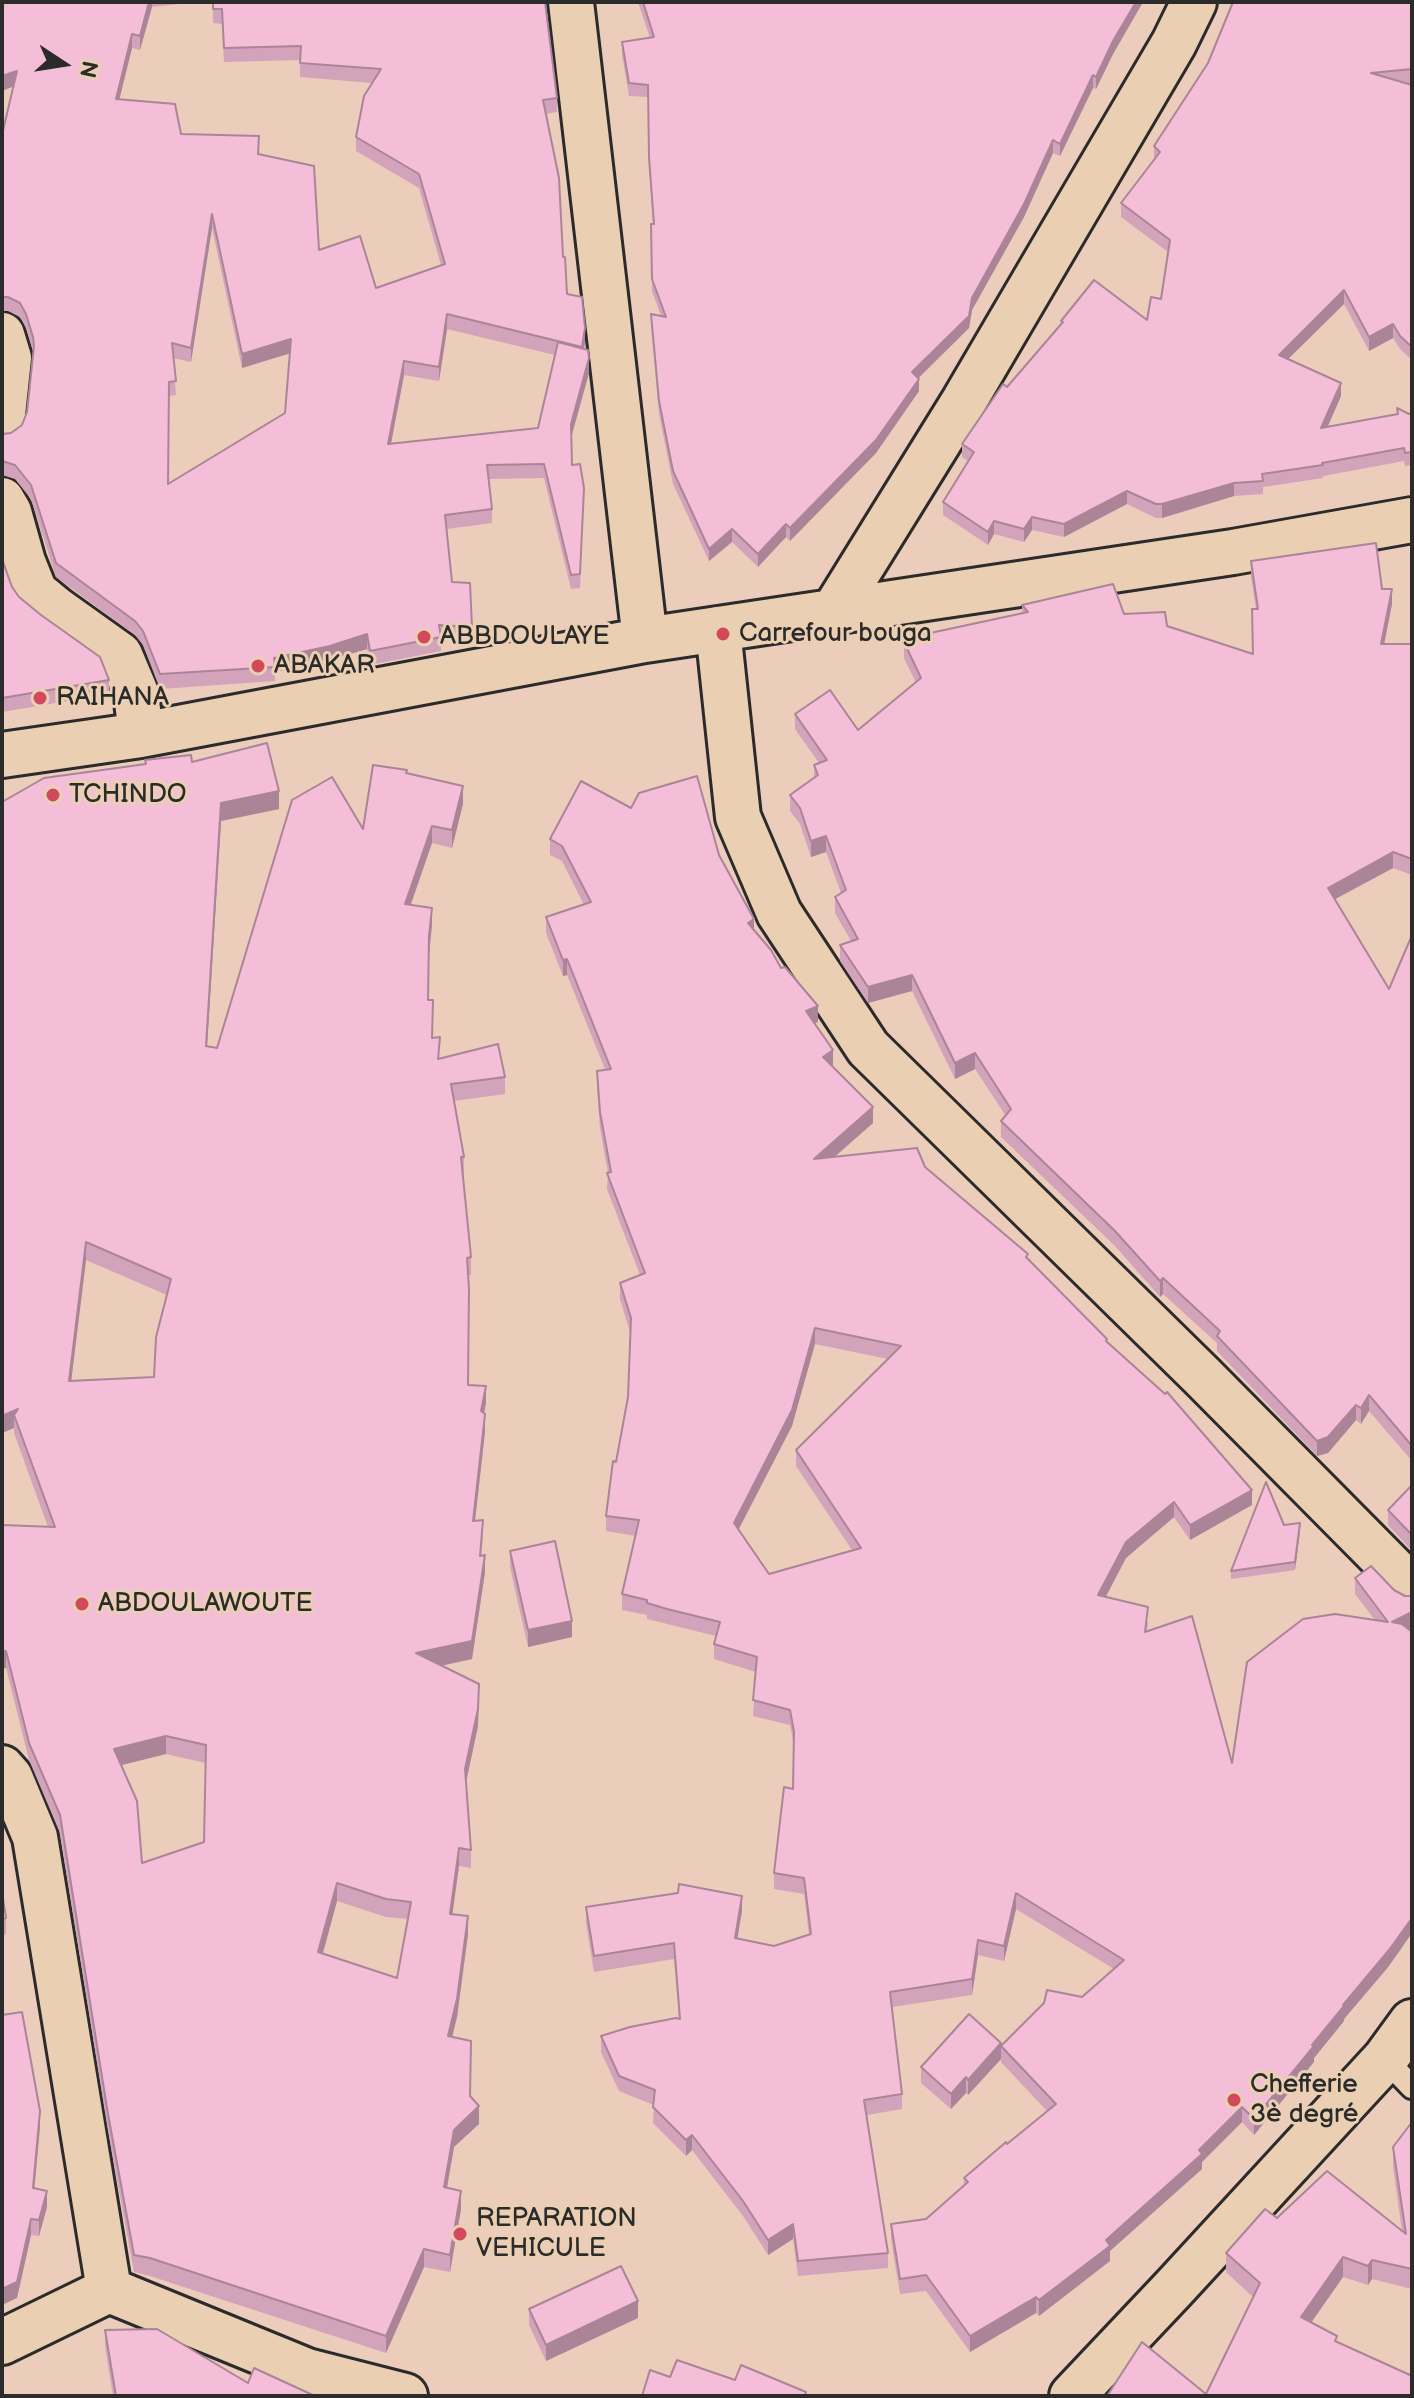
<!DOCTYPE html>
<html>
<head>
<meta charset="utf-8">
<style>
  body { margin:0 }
  #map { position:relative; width:1414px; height:2398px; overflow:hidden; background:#ecccba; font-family:"Balsamiq Sans",sans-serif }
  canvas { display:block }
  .frame { position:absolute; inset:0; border:4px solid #2b2b2b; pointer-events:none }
  .north { position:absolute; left:24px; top:24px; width:80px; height:80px; -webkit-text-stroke:6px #eacfb2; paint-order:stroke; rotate:102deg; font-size:22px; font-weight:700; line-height:32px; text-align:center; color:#2b2b2b }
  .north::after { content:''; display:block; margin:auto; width:28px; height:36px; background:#2b2b2b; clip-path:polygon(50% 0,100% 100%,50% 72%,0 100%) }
</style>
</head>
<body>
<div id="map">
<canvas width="1414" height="2398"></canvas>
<div class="frame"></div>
<div class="north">N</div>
</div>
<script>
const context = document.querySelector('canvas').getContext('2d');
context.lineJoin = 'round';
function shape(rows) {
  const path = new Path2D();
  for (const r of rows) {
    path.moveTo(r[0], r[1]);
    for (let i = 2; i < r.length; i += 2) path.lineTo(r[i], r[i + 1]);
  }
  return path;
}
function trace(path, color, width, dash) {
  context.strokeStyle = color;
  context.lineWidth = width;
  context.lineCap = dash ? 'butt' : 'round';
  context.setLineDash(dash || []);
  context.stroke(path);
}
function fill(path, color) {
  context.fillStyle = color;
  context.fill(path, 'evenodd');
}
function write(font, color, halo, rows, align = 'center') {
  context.font = font + ' "Balsamiq Sans",sans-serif';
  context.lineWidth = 6;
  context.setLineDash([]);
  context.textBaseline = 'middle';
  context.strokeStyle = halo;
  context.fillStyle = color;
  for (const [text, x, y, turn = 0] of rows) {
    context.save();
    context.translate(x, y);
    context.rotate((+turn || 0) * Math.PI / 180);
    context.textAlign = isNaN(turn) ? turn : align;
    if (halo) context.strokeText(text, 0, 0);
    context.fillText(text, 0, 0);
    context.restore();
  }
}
const service = shape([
  [1385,2059,1412,2087]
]);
const minor = shape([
  [571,2,645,640],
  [2,335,9,358,2,424],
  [2,500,9,512,23,562,35,592,57,610,120,655,136,693,141,735],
  [834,611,964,401,1174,43,1194,2],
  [718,629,738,817,779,913,868,1048,1203,1377,1412,1588],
  [2,755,141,735,645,640,1233,552,1412,520],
  [2,1768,10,1777,35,1837,109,2290],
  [2,2342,109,2290,307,2371,405,2396]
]);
const tertiary = shape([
  [1072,2396,1174,2288,1385,2059,1412,2022]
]);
const wall = shape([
  [2,2,195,2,152,7,140,50,132,48,119,99,181,134,259,155,319,250,376,288,441,265,419,188,356,151,356,137,372,83,300,77,300,60,224,62,222,24,213,23,213,2,557,98,557,112,546,114,567,294,585,343,584,349,589,373,571,437,572,465,584,488,580,588,571,589,544,478,488,479,492,509,492,523,447,529,452,582,472,627,472,641,441,640,441,651,370,665,367,649,330,660,275,672,275,681,160,689,143,645,135,635,56,577,31,499,15,479,2,475,2,434,11,433,22,425,27,412,33,351,26,328,20,317,8,311,2,311,2,135,13,86],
  [212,228,242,368,290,353,285,413,168,484,169,396,176,395,173,358,191,362],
  [447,329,555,355,538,428,391,444,404,375,439,381],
  [638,2,1143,2,1113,54,1096,89,1093,88,1060,156,1053,153,1024,217,972,310,969,328,919,378,919,391,876,453,790,541,786,537,758,567,732,542,709,561,673,484,659,414,651,326,651,314,661,316,652,291,651,224,653,224,649,170,648,97,629,96,622,55,622,42,650,38],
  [1412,2,1412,83,1406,83,1412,85,1412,360,1400,349,1393,338,1369,351,1344,304,1288,359,1341,396,1327,427,1397,415,1397,408,1409,414,1412,413,1412,465,1405,466,1404,461,1323,476,1323,478,1263,487,1263,494,1234,496,1162,518,1156,518,1127,504,1064,537,1032,530,1024,542,994,534,988,545,943,515,943,502,968,461,962,457,962,444,1007,387,1061,324,1061,321,1147,320,1161,299,1168,252,1121,217,1121,203,1154,160,1154,146],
  [2,559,12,587,19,597,109,680,109,694,2,712],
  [1251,561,1382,589,1392,604,1384,644,1412,644,1412,875,1393,868,1335,899,1389,989,1412,935,1412,1461,1369,1411,1361,1424,1356,1420,1328,1453,1317,1456,1217,1351,1217,1343,1163,1294,1160,1297,1115,1246,1001,1137,1001,1121,1006,1116,975,1069,955,1079,912,991,868,1003,840,961,840,945,851,941,835,913,835,897,841,893,826,852,811,857,800,824,790,811,790,795,814,778,814,765,819,763,795,729,795,714,858,730,916,683,904,658,904,642,1022,613,1022,605,1124,614,1167,626,1253,654,1256,609,1251,577],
  [192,762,279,809,221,821,207,1046,217,1048,363,829,407,773,463,804,452,848,432,843,411,904,432,925,429,953,428,1000,432,1038,440,1059,505,1077,505,1094,454,1101,464,1157,464,1174,462,1175,471,1257,471,1275,468,1275,468,1385,486,1403,484,1413,485,1432,475,1521,483,1538,481,1556,485,1572,472,1659,441,1666,479,1702,478,1726,466,1782,471,1850,471,1868,459,1866,452,1914,468,1934,457,2017,452,2037,479,2124,454,2147,447,2188,461,2209,450,2272,424,2267,386,2353,150,2276,134,2272,108,2131,60,1833,29,1760,6,1668,2,1525,48,1527,14,1433,14,1428,2,1433,2,802],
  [86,1260,167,1295,154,1377,71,1381],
  [166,1754,206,1763,204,1842,142,1863,121,1765],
  [337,1901,386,1917,408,1919,397,1978,323,1954],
  [550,839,719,855,754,930,818,1022,815,1023,833,1065,832,1066,873,1123,834,1157,925,1167,1028,1259,1107,1343,1252,1505,1190,1540,1174,1517,1126,1558,1106,1597,1148,1623,1147,1631,1232,1763,1375,1620,1355,1594,1355,1578,1409,1630,1389,1966,1344,2019,1344,2021,1314,2058,1314,2062,1254,2135,1242,2122,1202,2162,1202,2169,1110,2251,1110,2261,1039,2316,1036,2313,970,2352,926,2291,900,2294,891,2239,891,2224,926,2219,964,2186,964,2178,1047,2111,1001,2062,1001,2059,968,2095,966,2093,951,2109,921,2083,921,2067,1001,2046,1082,1997,1114,1969,1016,1909,1004,1961,978,1955,972,1995,892,2007,902,2094,902,2109,867,2115,888,2253,888,2268,798,2276,793,2239,768,2255,743,2216,692,2150,686,2156,653,2123,654,2105,619,2091,601,2052,601,2036,679,2019,674,1959,594,1972,586,1923,586,1907,742,1911,737,1938,774,1946,809,1935,804,1894,774,1889,774,1873,793,1789,794,1746,790,1725,753,1716,756,1672,714,1659,714,1644,716,1636,647,1619,647,1615,622,1610,622,1594,636,1536,606,1531,606,1516,628,1397,630,1332,620,1299,620,1283,640,1275,607,1189,608,1173,600,1128,597,1086,597,1071,605,1069,567,975,563,976,546,933,546,917,584,905,562,861,550,855],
  [815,1344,888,1359,796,1450,796,1466,852,1550,769,1574,739,1529,792,1426],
  [1412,1485,1412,1551,1388,1525,1388,1510],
  [1284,1525,1300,1531,1295,1570,1231,1579,1231,1571],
  [510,1551,572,1637,528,1647,510,1567],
  [2,1892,6,1918,6,1934,2,1935],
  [1412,2122,1412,2289,1372,2279,1368,2285,1343,2277,1311,2323,1412,2396,1253,2297,1226,2272,1226,2253,1277,2218,1402,2231,1393,2166,1393,2147],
  [40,2127,34,2188,47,2207,39,2236,31,2235,17,2298],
  [529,2309,638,2318,546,2361,529,2325],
  [105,2330,248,2383,315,2396,113,2396,105,2346]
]);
const shadedWall = shape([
  [149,2,152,2,152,7,140,50,140,36],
  [1136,2,1143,2,1113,54,1096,89,1096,77,1113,41],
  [132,34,132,48,116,113,116,99],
  [17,71,17,85,2,91,2,76],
  [1093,75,1093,88,1060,156,1060,144],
  [1053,140,1053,153,1024,217,972,310,969,328,912,384,912,372,972,298],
  [212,214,212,228,191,362,191,348],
  [1344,290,1344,304,1279,368,1279,355],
  [447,314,447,329,439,381,439,367],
  [1393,324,1393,338,1369,351,1369,337],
  [585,328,585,343,582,362,582,347],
  [291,339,291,353,242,368,242,354],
  [589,358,589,373,571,438,571,424],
  [404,361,404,375,388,459,388,444],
  [919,379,919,391,876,453,790,541,790,528],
  [1341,383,1341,396,1321,442,1321,428],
  [1234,483,1234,496,1162,518,1162,504],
  [1127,491,1127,504,1064,537,1064,524],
  [1032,517,1032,530,1024,542,1024,529],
  [994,521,994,534,988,545,988,532],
  [786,524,786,537,758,567,758,554],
  [732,529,732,542,709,561,709,549],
  [1392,589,1392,604,1381,660,1381,644],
  [367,634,367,649,330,660,275,672,274,658],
  [463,786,463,804,452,848,452,830],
  [279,791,279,809,221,821,206,1063,206,1046,221,803],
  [432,826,432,843,405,921,405,904],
  [826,836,826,852,811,857,811,841],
  [1393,852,1393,868,1328,903,1328,888],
  [432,908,432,925,429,953,429,936],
  [754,919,754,935,748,923],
  [567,959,567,975,563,976,563,960],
  [912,975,912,991,868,1003,868,987],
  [818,1006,818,1022,806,1027,806,1011],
  [833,1050,833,1065,823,1072,823,1057],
  [975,1053,975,1069,955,1079,955,1063],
  [873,1107,873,1123,814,1175,814,1159],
  [86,1242,86,1260,69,1399,69,1381],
  [1163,1278,1163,1294,1160,1297,1160,1281],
  [815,1328,815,1344,792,1426,734,1538,734,1523],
  [486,1386,486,1403,481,1428,481,1411],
  [1369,1395,1369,1411,1361,1424,1361,1408],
  [1356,1405,1356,1420,1328,1453,1317,1456,1317,1441],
  [18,1409,14,1415,14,1428,2,1433,2,1416],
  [485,1414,485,1432,473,1538,473,1521],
  [1252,1490,1252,1505,1190,1540,1190,1525],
  [1174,1502,1174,1517,1126,1558,1098,1611,1098,1595,1126,1542],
  [1300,1523,1300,1531,1295,1570,1295,1562],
  [485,1555,485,1572,472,1659,416,1671,416,1653],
  [1412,1612,1412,1628,1392,1638,1392,1622],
  [572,1621,572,1637,528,1647,528,1630],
  [2,1651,6,1651,6,1668,2,1669],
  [479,1684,478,1726,465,1787,465,1769],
  [166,1736,166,1754,114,1767,114,1749],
  [459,1848,459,1866,450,1932,450,1914],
  [337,1883,337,1901,318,1970,318,1952],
  [1016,1893,1016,1909,1004,1961,1004,1946],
  [742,1896,742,1911,735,1953,735,1938],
  [468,1916,468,1934,457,2017,448,2054,448,2036],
  [1412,1918,1412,1933,1389,1966,1344,2019,1344,2021,1314,2058,1314,2062,1254,2135,1254,2119],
  [978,1940,978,1955,972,1995,972,1979],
  [1001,2043,1001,2059,968,2095,968,2080],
  [966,2077,966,2093,951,2109,951,2094],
  [479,2106,479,2124,454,2147,444,2204,444,2187,454,2130],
  [1242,2107,1242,2122,1202,2162,1202,2169,1110,2251,1110,2261,1039,2316,1039,2300,1106,2240],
  [40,2111,40,2127,33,2204,33,2188],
  [692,2135,692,2150,686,2156,686,2140],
  [47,2191,47,2207,39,2236,39,2220],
  [461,2191,461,2209,450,2272,450,2255],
  [31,2219,31,2235,17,2298,2,2305,2,2289],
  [793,2224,793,2239,768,2255,768,2240],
  [424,2249,424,2267,386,2353,386,2336],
  [1343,2257,1343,2277,1301,2337,1301,2317],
  [1372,2260,1372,2279,1368,2285,1368,2266],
  [1036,2297,1036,2313,970,2352,970,2336],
  [638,2301,638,2318,546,2361,546,2345]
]);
const building = shape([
  [2,2,149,2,140,36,132,34,116,99,175,104,181,134,259,136,258,154,314,166,319,250,360,236,376,288,445,264,419,174,356,137,364,96,381,69,300,63,301,46,224,48,222,9,213,9,213,2,545,2,557,98,543,100,559,178,563,257,565,257,567,294,582,297,585,328,582,347,447,314,439,367,404,361,388,444,538,428,558,342,588,350,589,358,571,424,572,465,580,464,584,488,580,574,571,575,544,464,487,465,492,509,445,515,452,582,470,583,472,627,439,625,441,637,370,651,367,634,330,646,274,658,275,667,160,674,143,631,135,621,56,563,31,485,15,465,2,461,2,434,11,433,22,425,27,412,34,346,33,337,26,314,20,303,8,297,2,297,2,135,17,71,2,76,2,2],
  [212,214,242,354,291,339,285,413,168,484,169,382,176,381,172,343,191,348,212,214],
  [643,2,1136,2,1113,41,1096,77,1093,75,1060,144,1053,140,1024,204,972,298,969,316,912,372,919,379,876,440,790,528,786,524,758,554,732,529,709,549,673,471,659,401,651,314,666,317,652,279,651,224,654,224,649,157,648,85,629,83,622,42,654,37,643,2],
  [1233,2,1412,2,1412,69,1371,73,1412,85,1412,347,1400,336,1393,324,1369,337,1344,290,1279,355,1341,383,1321,428,1398,414,1397,408,1409,414,1412,413,1412,452,1405,453,1404,448,1322,463,1323,465,1262,474,1263,481,1234,483,1162,504,1156,504,1127,491,1064,524,1032,517,1024,529,994,521,988,532,943,502,974,452,962,444,1003,384,1007,387,1063,322,1061,321,1094,280,1147,320,1151,297,1161,299,1170,240,1121,203,1160,152,1154,146,1208,63,1233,2],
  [1376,543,1382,589,1392,589,1381,644,1412,644,1412,859,1393,852,1328,888,1389,989,1412,935,1412,1446,1369,1395,1361,1408,1356,1405,1328,1437,1317,1441,1217,1336,1220,1331,1163,1278,1160,1281,1115,1231,1001,1121,1011,1109,975,1053,955,1063,912,975,868,987,840,945,858,939,835,897,846,890,826,836,811,841,800,808,790,795,818,775,814,765,827,760,795,714,830,690,858,730,921,678,904,642,921,635,1028,612,1022,605,1113,584,1124,614,1165,612,1167,626,1253,654,1252,609,1258,609,1251,561,1376,543],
  [2,559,12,587,19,597,41,615,100,657,109,680,2,698,2,559],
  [267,743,279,791,221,803,206,1046,217,1048,292,800,332,777,363,829,373,765,407,770,406,773,463,786,452,830,432,826,405,904,432,908,429,936,428,1000,433,1000,432,1038,440,1037,438,1059,498,1044,505,1077,451,1084,464,1157,461,1157,471,1257,467,1258,469,1289,468,1385,486,1386,481,1411,485,1414,473,1521,483,1520,480,1556,485,1555,472,1641,416,1653,479,1684,478,1709,465,1769,471,1850,459,1848,450,1914,468,1916,457,1999,448,2036,471,2041,470,2096,479,2106,454,2130,444,2187,461,2191,450,2255,424,2249,386,2336,150,2258,134,2255,108,2114,60,1815,29,1743,6,1651,2,1651,2,1525,55,1527,14,1415,18,1409,2,1416,2,802,44,778,146,764,145,760,191,755,192,762,267,743],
  [86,1242,171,1279,156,1337,154,1377,69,1381,86,1242],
  [166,1736,206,1745,204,1842,142,1863,137,1801,114,1749,166,1736],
  [337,1883,386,1899,411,1902,397,1978,318,1952,337,1883],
  [697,776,719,855,754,919,748,923,771,950,781,968,785,967,818,1006,806,1011,833,1050,823,1057,873,1107,814,1159,917,1148,925,1167,1028,1254,1026,1257,1107,1339,1106,1341,1165,1394,1167,1392,1252,1490,1190,1525,1174,1502,1126,1542,1098,1595,1148,1607,1145,1632,1192,1616,1232,1763,1247,1662,1303,1619,1335,1614,1388,1622,1355,1578,1371,1566,1394,1590,1405,1596,1412,1596,1412,1612,1392,1622,1402,1624,1412,1632,1412,1918,1389,1950,1343,2005,1344,2006,1312,2045,1314,2046,1254,2119,1242,2107,1199,2150,1202,2154,1106,2240,1110,2246,1039,2300,1036,2297,970,2336,926,2275,900,2279,891,2224,926,2219,968,2182,964,2178,1006,2142,1007,2144,1056,2104,1001,2046,1044,2003,1047,1990,1082,1997,1124,1960,1016,1893,1004,1946,978,1940,972,1979,890,1992,902,2094,864,2100,888,2253,798,2261,793,2224,768,2240,743,2201,692,2135,686,2140,653,2107,655,2090,619,2076,601,2036,630,2027,676,2018,680,2019,674,1943,594,1956,586,1907,678,1893,679,1884,742,1896,735,1938,774,1946,811,1934,804,1878,774,1873,784,1787,793,1789,794,1732,790,1710,753,1700,757,1657,714,1644,720,1622,667,1609,647,1603,647,1600,622,1594,639,1520,606,1516,613,1461,616,1462,628,1397,631,1318,620,1283,645,1273,607,1173,611,1172,600,1112,597,1071,611,1069,567,959,563,960,546,917,591,902,562,846,550,839,581,781,631,808,639,793,697,776],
  [815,1328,901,1346,796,1450,861,1548,769,1574,734,1523,792,1410,815,1328],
  [1266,1482,1284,1525,1300,1523,1295,1562,1231,1571,1266,1482],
  [1412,1485,1412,1535,1388,1510,1412,1485],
  [555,1541,572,1621,528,1630,510,1551,555,1541],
  [2,1892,6,1918,2,1919,2,1892],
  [22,2012,40,2111,33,2188,47,2191,39,2220,31,2219,17,2282,2,2289,2,2015,22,2012],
  [969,2014,1001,2043,968,2080,966,2077,951,2094,921,2067,969,2014],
  [1412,2122,1412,2269,1372,2260,1368,2266,1343,2257,1301,2317,1337,2336,1335,2341,1410,2375,1412,2371,1412,2396,1107,2396,1142,2342,1206,2394,1260,2283,1226,2253,1265,2209,1277,2218,1327,2171,1406,2234,1393,2147,1412,2122],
  [621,2266,638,2301,546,2345,529,2309,621,2266],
  [157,2329,248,2383,254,2368,315,2396,116,2396,105,2330,157,2329],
  [677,2360,735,2380,741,2365,806,2392,805,2396,642,2396,650,2370,670,2377,677,2360]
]);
const markers = [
  [723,634,8,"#d1495b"],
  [424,637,8,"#d1495b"],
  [258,666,8,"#d1495b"],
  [40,698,8,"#d1495b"],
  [53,795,8,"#d1495b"],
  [82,1604,8,"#d1495b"],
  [1234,2100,8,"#d1495b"],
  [460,2234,8,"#d1495b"]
];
const poiNames = [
  ["Carrefour bouga",739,634],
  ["ABBDOULAYE",440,637],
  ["ABAKAR",274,666],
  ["RAIHANA",56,698],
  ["TCHINDO",69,795],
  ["ABDOULAWOUTE",98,1604],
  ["Chefferie",1250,2085],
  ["3è degré",1250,2115],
  ["REPARATION",476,2219],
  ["VEHICULE",476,2249]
];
trace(service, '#2b2b2b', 28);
trace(minor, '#2b2b2b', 50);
trace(tertiary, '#2b2b2b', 50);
trace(service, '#eacfb2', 22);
trace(minor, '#eacfb2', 44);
trace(tertiary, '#eacfb2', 44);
fill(wall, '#d2a3ba');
fill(shadedWall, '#ab8597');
fill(building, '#f4bed8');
trace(building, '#ab8597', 2);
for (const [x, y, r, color] of markers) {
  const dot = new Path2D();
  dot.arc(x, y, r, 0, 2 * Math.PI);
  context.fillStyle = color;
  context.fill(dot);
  trace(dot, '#eacfb2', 3);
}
write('26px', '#2b2b2b', '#eacfb2', poiNames, 'left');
</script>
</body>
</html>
